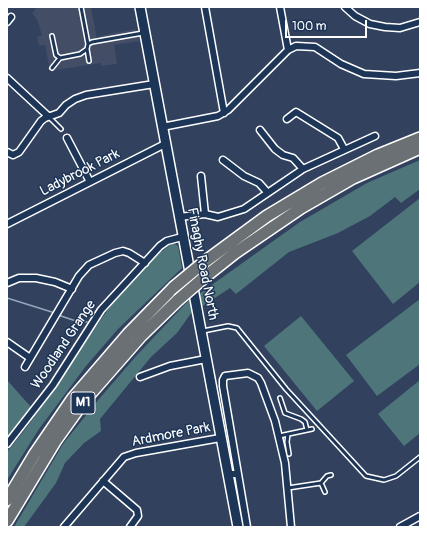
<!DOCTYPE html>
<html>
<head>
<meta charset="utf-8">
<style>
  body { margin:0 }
  #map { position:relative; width:427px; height:534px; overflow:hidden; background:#31415e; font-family:Pangolin,sans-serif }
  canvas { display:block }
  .frame { position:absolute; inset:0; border:8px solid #fff; pointer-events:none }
  .scale { position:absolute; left:285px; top:20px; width:82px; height:18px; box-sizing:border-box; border:2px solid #fff; border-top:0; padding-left:5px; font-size:12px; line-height:14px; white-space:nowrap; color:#fff; -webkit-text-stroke:3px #1d3557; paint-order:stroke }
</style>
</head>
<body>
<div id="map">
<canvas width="427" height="534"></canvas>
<div class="frame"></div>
<div class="scale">100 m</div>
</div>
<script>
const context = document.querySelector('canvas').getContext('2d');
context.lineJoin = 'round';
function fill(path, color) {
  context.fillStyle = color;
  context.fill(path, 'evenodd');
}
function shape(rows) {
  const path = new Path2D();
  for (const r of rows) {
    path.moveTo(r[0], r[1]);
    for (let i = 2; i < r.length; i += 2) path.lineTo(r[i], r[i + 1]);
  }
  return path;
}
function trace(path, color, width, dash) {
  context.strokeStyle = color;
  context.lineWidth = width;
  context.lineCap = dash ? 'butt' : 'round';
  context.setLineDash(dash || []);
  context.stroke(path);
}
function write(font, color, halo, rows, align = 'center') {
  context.font = font + ' Pangolin,sans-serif';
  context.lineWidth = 3;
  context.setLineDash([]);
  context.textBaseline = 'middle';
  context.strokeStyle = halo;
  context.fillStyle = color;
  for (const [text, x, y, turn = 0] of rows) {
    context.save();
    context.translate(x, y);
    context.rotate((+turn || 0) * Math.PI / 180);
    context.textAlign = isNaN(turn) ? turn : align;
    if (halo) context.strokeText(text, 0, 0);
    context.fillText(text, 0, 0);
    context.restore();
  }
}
const built = shape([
  [35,7,91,7,97,39,100,39,99,36,136,29,140,41,114,45,117,64,101,66,101,63,50,71,45,45,39,46,37,37,42,35,37,20,32,13,36,8]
]);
const green = shape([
  [420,160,420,189,401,203,395,197,370,216,338,233,289,252,236,294,230,288,201,307,199,294,300,222,367,183],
  [420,198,420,282,393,304,352,251],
  [173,243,178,246,182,268,118,329,86,366,39,429,7,480,7,452,27,427,111,305,158,254],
  [190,299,194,309,177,333,151,357,100,419,101,431,84,443,65,463,56,483,24,527,14,527,63,444,99,399,137,355],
  [420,299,420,364,377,396,346,355],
  [301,316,354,381,317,411,264,346],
  [7,380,31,407,7,437],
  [420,380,420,433,404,446,378,414]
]);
const stream = shape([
  [7,298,55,313],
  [58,315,73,320,87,322]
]);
const lane = shape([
  [81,7,88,44],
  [52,36,56,55,60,58,80,54,87,49,88,44,92,42,143,33],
  [87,49,89,61],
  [52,68,60,58],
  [48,116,61,129],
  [203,331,228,326,237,328,286,389,366,476,384,480,396,476,420,457],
  [280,398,285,413,301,419,305,422,307,430],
  [288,434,287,442,289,454],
  [279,436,312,429],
  [321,483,325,492],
  [288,488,321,483,327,476,331,475]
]);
const street = shape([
  [205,7,224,113],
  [280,7,288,50],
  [345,7,355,16,370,24,385,27,400,28,420,22],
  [7,22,11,17],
  [7,78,48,116],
  [287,119,296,112,338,138,344,149],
  [162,127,218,116,228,110,288,50,296,46,315,47,341,64,364,74,396,76,420,73],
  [260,130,275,149,283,155,293,158,303,169],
  [67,138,90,182],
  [7,152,13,155,19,152,41,121,45,118,59,113,66,105,75,99,86,95,154,84],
  [223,160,244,176,259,183,267,192],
  [201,176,205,214],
  [179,217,205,214,218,217,244,209,303,169,375,136],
  [7,224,165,144],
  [7,283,19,278,36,278,55,282,72,289],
  [7,342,30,358],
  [25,367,79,276,89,265,115,253,123,251,129,253,145,263],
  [140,377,170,366,206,359],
  [7,444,53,385,101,310,160,246,167,241,182,237],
  [227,474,238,474,247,527],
  [238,474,223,386,223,380,225,376,248,373,258,378,261,383,275,421,285,463,291,527],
  [103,481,137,510,138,516,130,527],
  [64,527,124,457,136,453,220,438],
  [400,527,420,516]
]);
const secondary = shape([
  [140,7,238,527]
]);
const highway = shape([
  [203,263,267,216,322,183,378,155,420,138],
  [206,276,235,253,301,208,353,178,420,148],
  [7,500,34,455,73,398,128,334,174,287],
  [7,521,56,440,84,401,141,336,178,300]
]);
const highwayBridge = shape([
  [174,287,203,263],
  [178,300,206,276]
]);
const shields = [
  [83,403,24]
];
const shieldNames = [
  ["M1",83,403]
];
const streetNames = [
  ["Ladybrook Park",80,173,-27],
  ["Finaghy Road North",202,264,79],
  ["Woodland Grange",64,345,-56],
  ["Ardmore Park",171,435,-11]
];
fill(built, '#434d66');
fill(green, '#4e767a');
trace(stream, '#95a8bc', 1.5);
trace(lane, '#fff', 6);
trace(street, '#fff', 9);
trace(secondary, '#fff', 12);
trace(highway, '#fff', 14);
trace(lane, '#1d3557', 3);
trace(street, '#1d3557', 6);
trace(secondary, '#1d3557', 9);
trace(highway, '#6b7074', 11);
trace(highwayBridge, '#fff', 14, []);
trace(highwayBridge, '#6b7074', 11);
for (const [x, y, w] of shields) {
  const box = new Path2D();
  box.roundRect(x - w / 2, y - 11, w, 22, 3);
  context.fillStyle = '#1d3557';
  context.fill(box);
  trace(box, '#fff', 1);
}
write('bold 13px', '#fff', null, shieldNames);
write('14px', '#fff', '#1d3557', streetNames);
</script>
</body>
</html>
